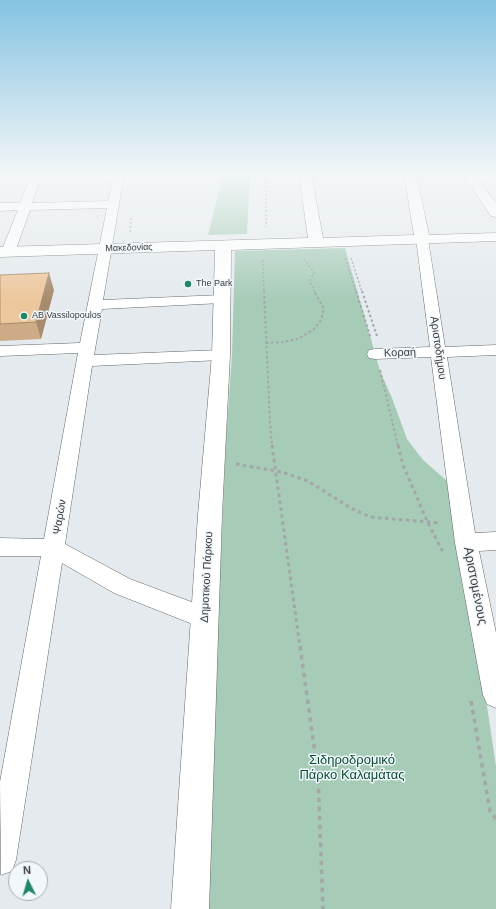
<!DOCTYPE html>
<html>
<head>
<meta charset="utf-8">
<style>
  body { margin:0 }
  #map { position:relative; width:496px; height:909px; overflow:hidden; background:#e5eaee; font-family:Arial,sans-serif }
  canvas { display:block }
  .north { position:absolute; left:8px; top:861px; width:40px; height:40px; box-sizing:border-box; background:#f2f7fb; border:1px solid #a9adb0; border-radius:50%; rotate:355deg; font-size:11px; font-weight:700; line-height:16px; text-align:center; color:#3b3d3f }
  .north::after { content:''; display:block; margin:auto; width:14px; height:18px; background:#1c8866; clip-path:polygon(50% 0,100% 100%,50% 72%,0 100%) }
</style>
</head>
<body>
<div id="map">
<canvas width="496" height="909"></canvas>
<div class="north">N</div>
</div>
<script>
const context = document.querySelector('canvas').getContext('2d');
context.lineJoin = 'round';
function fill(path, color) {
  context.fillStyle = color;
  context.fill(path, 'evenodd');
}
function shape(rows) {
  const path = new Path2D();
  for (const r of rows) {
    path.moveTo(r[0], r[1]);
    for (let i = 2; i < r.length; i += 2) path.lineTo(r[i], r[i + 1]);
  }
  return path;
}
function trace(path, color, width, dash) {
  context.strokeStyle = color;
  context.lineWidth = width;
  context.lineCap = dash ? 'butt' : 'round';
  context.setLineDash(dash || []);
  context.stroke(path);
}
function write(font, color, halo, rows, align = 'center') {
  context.font = font + ' Arial,sans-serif';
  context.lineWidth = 3;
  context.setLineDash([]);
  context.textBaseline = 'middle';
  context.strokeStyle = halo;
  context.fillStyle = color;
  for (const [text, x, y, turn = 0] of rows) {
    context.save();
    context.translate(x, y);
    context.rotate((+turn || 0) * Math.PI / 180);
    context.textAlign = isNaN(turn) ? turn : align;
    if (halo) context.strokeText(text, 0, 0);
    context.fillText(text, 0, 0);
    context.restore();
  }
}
const green = shape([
  [223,174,250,174,247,234,208,235],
  [345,248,380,371,392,398,407,439,423,460,454,487,496,766,496,909,205,909,226,440,232,355,235,251]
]);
const pathFar3 = shape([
  [266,174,266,227],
  [130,232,131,217],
  [345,258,356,292],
  [351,258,362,292],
  [304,259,314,272,310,281,315,292],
  [263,260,264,292]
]);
const pathFar2 = shape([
  [264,291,270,422,272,446],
  [356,291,371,339],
  [362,291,377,336],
  [266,343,284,342,298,339,314,329,321,320,324,309,314,291],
  [380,370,398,446]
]);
const pathFar1 = shape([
  [272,445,300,647],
  [398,445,403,465,428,523,443,552],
  [236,464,282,472,308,481,349,507,370,517,440,523]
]);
const path = shape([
  [300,646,318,775,323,909],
  [471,701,490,811,496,819]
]);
const street = shape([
  [32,174,42,174,32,203,108,201,114,174,124,174,103,300,222,295,227,296,229,299,227,302,222,303,102,309,94,355,221,350,227,351,229,355,227,359,221,360,92,366,65,544,130,579,213,610,217,618,213,626,205,629,114,593,62,563,16,860,12,871,1,875,0,782,41,556,0,556,0,538,44,539,78,353,0,356,0,346,80,343,107,208,30,210,15,252,13,255,8,256,3,255,1,252,18,210,0,211,0,203,20,203,32,174],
  [422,235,427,236,428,239,445,347,496,345,496,355,447,357,475,533,496,532,496,550,479,551,496,633,496,708,487,704,483,695,455,543,431,357,375,359,369,358,367,354,369,350,375,349,430,347,416,239,417,236,422,235]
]);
const secondary = shape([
  [299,174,311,174,323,238,414,235,404,174,416,174,429,235,496,233,496,241,231,250,230,355,222,515,209,909,171,909,198,515,212,355,215,250,0,257,0,247,308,238,299,174],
  [462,174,474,174,496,203,496,217,491,216,462,174]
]);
const wall = shape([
  [0,275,54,290,41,339,0,341]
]);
const shadedWall = shape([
  [49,273,54,290,41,339,36,322]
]);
const building = shape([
  [49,273,36,322,0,324,0,275,49,273]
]);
const markers = [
  [188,284,4,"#1c8866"],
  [24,316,4,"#1c8866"]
];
const farStreetnames = [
  ["Μακεδονίας",129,248,-2]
];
const farPoinames = [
  ["The Park",196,284],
  ["AB Vassilopoulos",32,316]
];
const streetNames = [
  ["Αριστοδήμου",438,348,82],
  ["Κοραή",400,353,-2],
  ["Ψαρών",60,517,-81],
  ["Δημοτικού Πάρκου",207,577,-87]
];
const nearStreetnames = [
  ["Αριστομένους",475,586,79]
];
const nearParknames = [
  ["Σιδηροδρομικό",352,760],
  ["Πάρκο Καλαμάτας",352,775]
];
fill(green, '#a6cbb7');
trace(street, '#62676a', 1);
trace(secondary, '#62676a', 1);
trace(pathFar3, '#a3a7aa', 1.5, [2, 2]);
trace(pathFar2, '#a3a7aa', 2, [2.5, 2.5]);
trace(pathFar1, '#a3a7aa', 3, [3.5, 3.5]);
trace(path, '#a3a7aa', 3.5, [4.5, 4.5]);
fill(street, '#fff');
fill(secondary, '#fff');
fill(wall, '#ccab86');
fill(shadedWall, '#a68b6d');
fill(building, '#edc79c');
trace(building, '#a68b6d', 1);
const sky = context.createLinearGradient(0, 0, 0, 301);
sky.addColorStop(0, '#85c3e2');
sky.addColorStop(0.58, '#f3f6f7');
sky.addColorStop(1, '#f3f6f700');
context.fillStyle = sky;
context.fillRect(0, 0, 496, 301);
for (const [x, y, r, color] of markers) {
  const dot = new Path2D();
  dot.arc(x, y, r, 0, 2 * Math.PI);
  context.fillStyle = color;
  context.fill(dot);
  trace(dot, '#f2f7fb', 1.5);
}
write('9px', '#3b3d3f', '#f2f7fb', farStreetnames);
write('9px', '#3b3d3f', '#f2f7fb', farPoinames, 'left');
write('11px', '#3b3d3f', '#f2f7fb', streetNames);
write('13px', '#3b3d3f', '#f2f7fb', nearStreetnames);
write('13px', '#054f34', '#f2f7fb', nearParknames);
</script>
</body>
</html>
